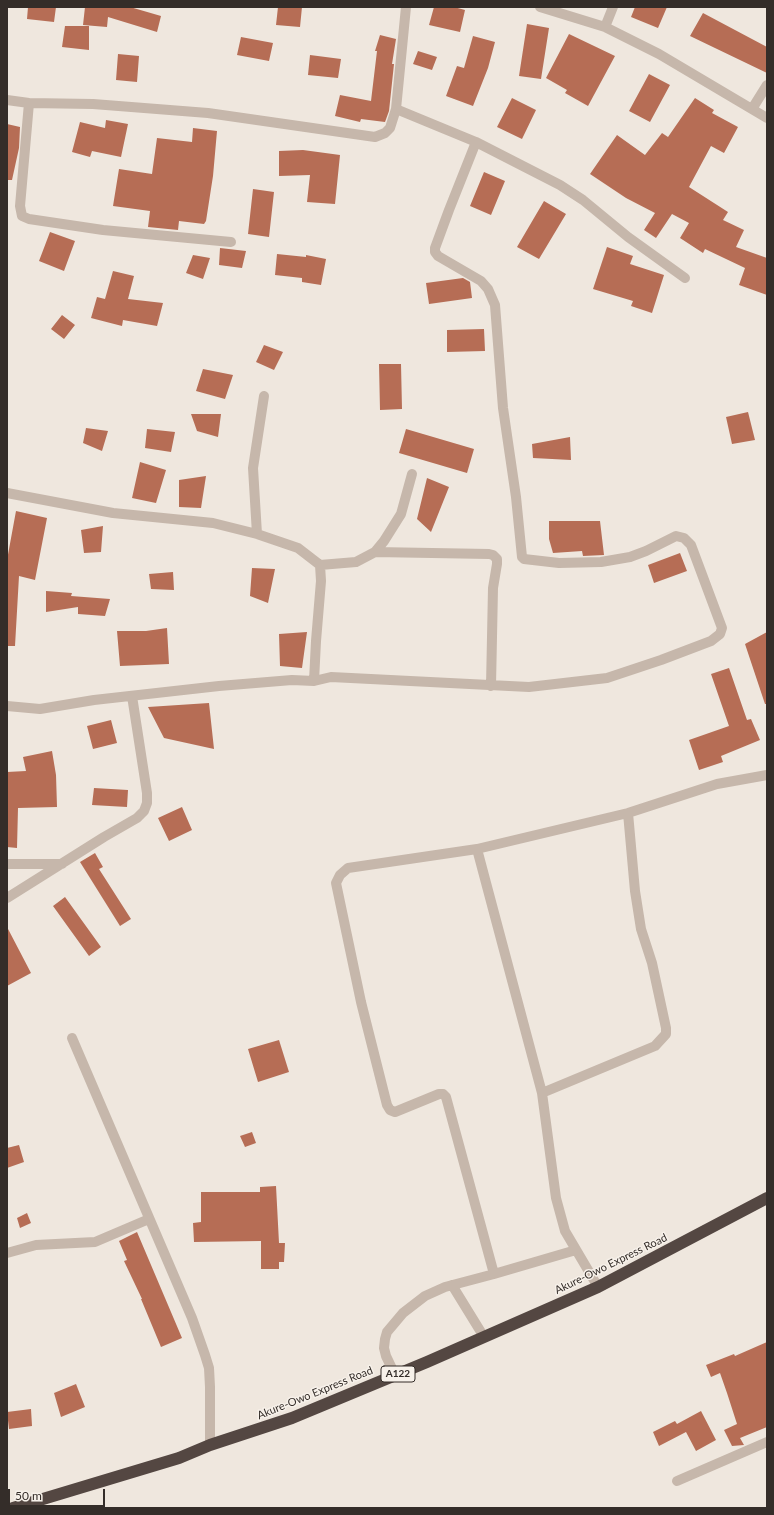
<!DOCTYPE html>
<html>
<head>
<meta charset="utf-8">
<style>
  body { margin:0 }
  #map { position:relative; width:774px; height:1515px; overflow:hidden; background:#efe7de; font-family:Lato,sans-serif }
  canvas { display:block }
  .frame { position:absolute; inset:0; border:8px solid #342d29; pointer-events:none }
  .scale { position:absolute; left:8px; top:1489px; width:97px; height:18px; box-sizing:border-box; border:2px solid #342d29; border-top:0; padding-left:5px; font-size:12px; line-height:14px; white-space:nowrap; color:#342d29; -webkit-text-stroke:3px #f7f1ea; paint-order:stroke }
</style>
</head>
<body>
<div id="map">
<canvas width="774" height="1515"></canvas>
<div class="frame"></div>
<div class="scale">50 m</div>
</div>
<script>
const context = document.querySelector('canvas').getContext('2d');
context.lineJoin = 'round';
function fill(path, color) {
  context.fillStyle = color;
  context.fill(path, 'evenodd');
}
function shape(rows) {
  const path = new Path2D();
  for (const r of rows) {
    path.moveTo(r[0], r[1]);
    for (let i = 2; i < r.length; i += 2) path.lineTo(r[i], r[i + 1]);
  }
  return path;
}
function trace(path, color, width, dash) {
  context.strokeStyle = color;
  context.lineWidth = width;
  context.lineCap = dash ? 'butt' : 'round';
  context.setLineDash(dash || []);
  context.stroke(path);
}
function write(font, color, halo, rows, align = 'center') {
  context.font = font + ' Lato,sans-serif';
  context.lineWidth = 3;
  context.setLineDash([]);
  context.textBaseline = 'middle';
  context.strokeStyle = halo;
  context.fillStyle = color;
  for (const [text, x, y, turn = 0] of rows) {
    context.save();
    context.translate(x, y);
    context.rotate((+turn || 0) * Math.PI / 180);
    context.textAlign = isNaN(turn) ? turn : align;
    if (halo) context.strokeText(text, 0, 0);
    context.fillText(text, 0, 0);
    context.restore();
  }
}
const building = shape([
  [28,7,56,7,54,22,27,19],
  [85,7,130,7,161,16,157,32,108,17,107,27,83,25],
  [278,7,302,7,300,27,276,25],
  [434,7,454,7,465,10,460,32,429,25],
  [635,7,667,7,658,28,631,17],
  [703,13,767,47,767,73,690,36],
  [527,24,549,28,541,79,519,76],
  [65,26,89,26,89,50,62,47],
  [569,34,615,56,588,106,565,93,567,90,546,78],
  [380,35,396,39,392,64,394,64,389,111,385,122,361,119,360,122,335,116,340,95,371,101,377,51,375,51],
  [473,36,495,42,488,68,473,106,446,96,457,66,464,68],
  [241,37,273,43,269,61,237,55],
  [418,51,437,57,432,70,413,64],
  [118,54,139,56,137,82,116,80],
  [310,55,341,59,338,78,308,75],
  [649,74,670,85,650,122,629,111],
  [512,98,536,110,522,139,497,127],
  [695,98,714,110,712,113,738,127,724,153,711,146,689,187,728,212,723,220,744,230,736,247,767,258,767,295,739,285,745,268,705,249,703,253,680,238,689,223,672,214,656,238,644,230,655,213,626,198,590,174,617,135,645,155,662,133,668,137],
  [106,120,128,124,121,157,92,151,90,157,72,152,80,122,105,128],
  [7,124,20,127,19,148,12,180,7,180],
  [193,128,217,131,213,176,206,221,204,224,179,221,178,230,148,227,150,211,113,206,119,169,152,174,157,138,192,142],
  [303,150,340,155,335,204,307,202,310,175,279,176,279,151],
  [484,172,505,181,491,215,470,206],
  [253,189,274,192,269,237,248,234],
  [544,201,566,214,539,259,517,247],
  [50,232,75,241,64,271,39,261],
  [607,247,633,256,630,264,664,275,652,313,631,306,633,301,593,289],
  [220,248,246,251,242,268,219,265],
  [277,254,306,257,306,255,326,259,321,285,302,282,302,278,275,275],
  [193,255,210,258,203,279,186,273],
  [113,271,134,276,128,299,163,303,157,326,123,320,122,326,91,318,97,297,105,299],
  [463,278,470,282,472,298,429,304,426,283],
  [62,315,75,325,64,339,51,329],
  [484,329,485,351,447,352,447,330],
  [264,345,283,352,274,370,256,362],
  [379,364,401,364,402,409,380,410],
  [203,369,233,375,225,399,196,391],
  [748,412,755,440,732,444,726,417],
  [191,414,221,414,218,437,197,431],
  [86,428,108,431,102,451,83,443],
  [147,429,175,432,171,452,145,448],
  [406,429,474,449,467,473,399,453],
  [570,437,571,460,533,458,532,444],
  [140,462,166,470,156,503,132,498],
  [206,476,201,508,179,507,179,480],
  [427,478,449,487,431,532,417,519],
  [16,511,47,518,35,580,19,576,15,646,7,646,7,560],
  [549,521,600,521,604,555,583,556,582,551,553,553,549,539],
  [103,526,101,552,84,553,81,530],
  [680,553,687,571,654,583,648,565],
  [252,568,275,569,268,603,250,596],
  [173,572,174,590,151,589,149,574],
  [46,591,72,593,71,596,110,599,105,616,78,614,78,607,46,612],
  [167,628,169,664,120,666,117,631,146,631],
  [307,632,302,668,280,666,279,634],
  [767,632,767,704,765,704,745,644],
  [729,668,747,720,751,719,760,740,721,756,723,762,699,770,689,740,729,726,711,674],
  [209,703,214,749,164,738,148,707],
  [111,720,117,743,93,749,87,726],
  [52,751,56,775,57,807,18,808,17,848,7,847,7,772,26,771,23,757],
  [94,788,128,790,127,807,92,805],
  [182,807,192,830,169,841,158,818],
  [95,853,103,867,99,869,131,919,120,926,80,862],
  [65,897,101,947,89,956,53,906],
  [7,927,31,973,7,986],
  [279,1040,289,1072,258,1082,248,1049],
  [252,1132,256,1143,245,1147,240,1136],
  [19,1145,24,1162,7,1168,7,1148],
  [276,1186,279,1243,285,1243,284,1262,279,1262,279,1269,261,1269,261,1241,194,1242,193,1223,201,1222,201,1192,260,1192,260,1187],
  [27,1213,31,1223,20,1228,17,1218],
  [137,1232,182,1338,161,1347,141,1299,142,1299,124,1261,127,1260,119,1241],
  [767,1342,767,1427,740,1438,744,1445,732,1446,724,1430,737,1424,727,1393,720,1373,711,1377,706,1365,734,1354,735,1356],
  [76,1384,85,1407,61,1417,54,1393],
  [31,1409,32,1426,9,1429,7,1412],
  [701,1411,716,1440,696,1451,686,1432,659,1446,653,1432,675,1421,677,1424]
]);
const minor = shape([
  [540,7,605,27,659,54,767,118],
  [605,27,613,7],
  [7,100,29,103,93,104,208,113,375,137,385,133,390,128,396,109,406,7],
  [29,103,20,206,22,216,29,219,103,230,231,242],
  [396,109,476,142,560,185,583,200,628,237,685,278],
  [752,109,767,85],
  [7,493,113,513,213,523,257,534,298,548,320,565,321,581,316,641,314,681],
  [257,534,253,468,264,396],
  [375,552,489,554,493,555,497,559,497,564,493,588,491,686],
  [320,565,356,562,375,552,384,541,401,514,412,474],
  [7,706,40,709,94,700,219,686,292,680,314,681,331,677,529,687,607,678,661,660,711,641,720,634,722,628,691,545,684,538,676,536,646,551,630,557,601,562,559,563,524,559,522,557,516,497,503,408,495,305,488,289,481,281,438,256,435,252,435,248,449,210,476,142],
  [477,849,542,1093,556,1198,565,1231,598,1287],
  [7,864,62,864],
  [7,898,104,837,137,818,144,811,147,803,147,793,132,696],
  [72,1038,192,1318,205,1355,209,1368,210,1387,210,1445],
  [542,1093,655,1046,666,1034,666,1028,652,963,641,929,635,891,628,813],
  [7,1253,36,1245,95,1242,149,1219],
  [494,1274,446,1097,443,1094,439,1094,395,1112,390,1110,387,1105,361,1002,336,883,340,875,348,868,477,849,628,813,717,784,767,775],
  [452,1285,484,1337],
  [395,1375,386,1356,384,1348,385,1339,387,1332,403,1313,425,1296,445,1287,494,1274,576,1250],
  [677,1481,767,1442]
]);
const highway = shape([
  [13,1508,179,1458,210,1445,292,1418,427,1362,598,1287,767,1198]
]);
const shields = [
  [398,1374,34]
];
const shieldNames = [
  ["A122",398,1374]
];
const streetNames = [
  ["Akure-Owo Express Road",611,1264,-26],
  ["Akure-Owo Express Road",315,1393,-22]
];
fill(building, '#b66d55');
trace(minor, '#c6b7ab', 10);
trace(highway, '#544742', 12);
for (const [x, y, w] of shields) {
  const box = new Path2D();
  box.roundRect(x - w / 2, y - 8, w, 16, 3);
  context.fillStyle = '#f7f1ea';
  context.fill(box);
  trace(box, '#342d29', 1);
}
write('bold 10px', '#342d29', null, shieldNames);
write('11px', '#342d29', '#f7f1ea', streetNames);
</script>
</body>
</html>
